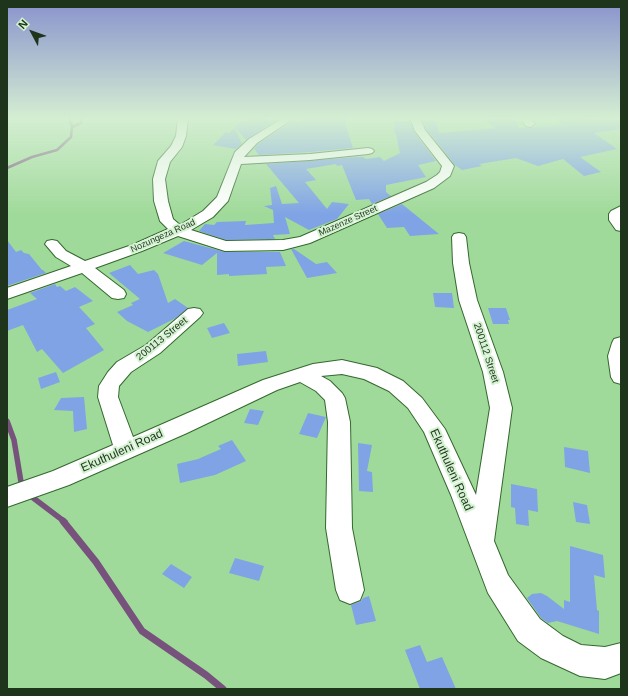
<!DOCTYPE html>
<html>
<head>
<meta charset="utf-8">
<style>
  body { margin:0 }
  #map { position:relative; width:628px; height:696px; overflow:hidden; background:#a0da9a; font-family:Arial,sans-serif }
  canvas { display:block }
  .frame { position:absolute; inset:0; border:8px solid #1e351c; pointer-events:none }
  .north { position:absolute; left:12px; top:12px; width:40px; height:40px; -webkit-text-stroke:3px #d5f2d2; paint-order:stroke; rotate:311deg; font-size:11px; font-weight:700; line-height:16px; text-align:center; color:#1e351c }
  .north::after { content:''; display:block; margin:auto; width:14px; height:18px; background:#1e351c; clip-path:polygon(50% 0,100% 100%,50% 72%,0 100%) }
</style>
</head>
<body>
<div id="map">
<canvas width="628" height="696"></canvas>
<div class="frame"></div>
<div class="north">N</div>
</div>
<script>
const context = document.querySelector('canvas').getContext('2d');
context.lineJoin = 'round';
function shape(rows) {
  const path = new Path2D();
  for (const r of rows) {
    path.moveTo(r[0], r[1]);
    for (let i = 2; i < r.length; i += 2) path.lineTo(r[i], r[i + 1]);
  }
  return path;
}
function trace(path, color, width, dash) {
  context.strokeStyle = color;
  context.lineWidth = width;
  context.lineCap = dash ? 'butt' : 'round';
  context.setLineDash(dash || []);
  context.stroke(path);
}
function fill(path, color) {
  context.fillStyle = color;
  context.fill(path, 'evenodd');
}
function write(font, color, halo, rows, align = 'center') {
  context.font = font + ' Arial,sans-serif';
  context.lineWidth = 4;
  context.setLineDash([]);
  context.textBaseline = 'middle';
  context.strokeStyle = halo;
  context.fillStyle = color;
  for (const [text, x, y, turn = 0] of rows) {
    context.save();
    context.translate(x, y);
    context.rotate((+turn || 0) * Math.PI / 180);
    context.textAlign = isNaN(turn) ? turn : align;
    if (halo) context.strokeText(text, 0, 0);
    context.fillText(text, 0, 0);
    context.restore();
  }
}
const streamFar2 = shape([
  [72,127,81,123,82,118],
  [7,168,32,157,57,150,71,137,72,126,69,118]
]);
const streamFar1 = shape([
  [7,421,14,440,21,482],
  [32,497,65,522]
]);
const stream = shape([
  [63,521,96,562,142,631,206,675,223,689]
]);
const building = shape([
  [250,118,259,118,277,120,246,140,235,127,242,121,246,122],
  [302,118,348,118,345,123,353,148,310,152,259,155,254,149,258,144,292,121,302,122],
  [556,118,621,120,621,129,594,133,617,149,580,157,601,172,584,176,563,159,538,166,516,158,479,164,482,166,462,170,455,165,426,129,423,121,436,121,439,133,495,128,484,119,516,119,519,128,562,125],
  [395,121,410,121,414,132,436,161,418,165,426,177,386,185,386,192,391,196,372,204,369,199,356,200,342,165,337,166,336,164,306,169,316,180,305,182,327,209,332,202,349,204,337,219,309,230,285,217,290,234,273,235,275,239,226,240,199,231,205,224,214,225,217,222,246,221,245,225,274,223,273,210,264,206,272,205,270,188,276,186,282,204,299,203,266,164,356,157,363,157,366,159,380,157,384,161,400,153,396,134,394,132],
  [235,128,242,144,236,149,213,145,226,132,229,133],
  [402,204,439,234,410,236,404,227,387,228,378,214],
  [7,240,16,252,21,250,24,253,29,254,42,270,43,270,46,273,7,286],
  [184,241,225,252,280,252,286,266,266,267,267,274,229,276,229,274,217,275,217,253,202,265,163,253],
  [291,249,294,249,316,264,327,262,337,273,307,278],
  [130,265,138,274,154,270,158,274,168,303,175,299,188,308,176,318,148,332,127,321,117,312,133,305,131,303,140,299,109,273],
  [55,284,57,287,60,286,66,291,75,287,93,301,79,307,95,324,86,328,104,350,63,373,42,349,37,352,23,325,7,331,7,310,37,299,30,293],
  [433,293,452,293,454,308,435,307],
  [488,308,506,308,510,320,508,320,509,324,493,324],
  [224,323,230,333,212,338,207,328],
  [266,351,268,362,238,366,237,354],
  [56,372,60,382,41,389,38,378],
  [84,397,87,429,74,432,73,411,54,410,61,398],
  [250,409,264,411,258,425,244,423],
  [308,413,326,417,317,438,299,434],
  [232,440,246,461,215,475,180,483,177,464,198,459,221,449,218,446],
  [358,443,372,445,367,471,372,472,373,492,359,491],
  [564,447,588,451,590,473,565,467],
  [511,484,537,489,538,512,528,510,529,526,516,524,515,508,511,507],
  [573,502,587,505,590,524,576,522],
  [570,546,603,555,605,578,594,575,597,610,599,611,599,634,557,621,548,623,541,618,527,598,532,594,541,593,547,596,564,609,564,600,570,602],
  [235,558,264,566,259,581,229,573],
  [171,564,192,577,184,588,162,574],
  [369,596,376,621,356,625,351,605,361,601,363,598],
  [420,645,427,662,442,657,456,689,420,689,405,650]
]);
const minor = shape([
  [178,118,188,118,186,136,182,147,170,162,165,179,168,201,173,219,180,225,203,211,217,197,235,152,249,139,283,118,294,118,257,143,244,157,310,154,368,148,372,149,374,151,372,153,368,154,310,160,241,164,228,201,213,217,191,230,226,241,283,240,300,237,426,182,437,175,440,172,442,166,415,131,410,118,420,118,425,130,454,166,450,176,434,188,310,243,283,250,225,251,178,236,142,251,95,268,124,290,126,294,124,298,118,299,112,298,82,273,7,299,7,288,71,266,56,257,45,244,47,241,52,240,57,241,66,251,85,261,132,245,168,229,160,221,154,201,153,179,158,161,171,146,176,136,178,118],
  [520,118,530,118,535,124,530,127,526,126,520,118],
  [621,206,621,231,616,230,609,220,609,214,611,211,621,206],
  [459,233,464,234,466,237,469,263,477,300,503,372,512,408,494,541,508,575,540,619,563,636,581,645,605,647,621,643,621,673,605,679,580,676,541,658,518,641,488,593,451,495,424,432,408,408,389,391,364,379,342,374,321,376,330,381,342,393,345,398,350,422,352,528,364,590,360,600,350,604,340,600,336,590,326,528,328,422,325,400,316,391,300,382,277,390,187,433,69,485,7,507,7,487,53,471,113,445,98,397,99,386,108,372,117,362,146,345,188,309,194,308,200,309,203,313,200,317,160,353,131,372,119,386,118,397,133,437,263,380,313,364,342,360,377,368,403,381,422,398,445,429,476,495,490,408,483,372,459,300,453,263,452,237,454,234,459,233],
  [621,337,621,384,614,382,611,377,608,356,612,343,614,339,621,337]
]);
const farStreetnames = [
  ["Mazenze Street",348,221,-24],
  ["Nozungeza Road",163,236,-24]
];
const streetNames = [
  ["200113 Street",162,339,-39],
  ["200112 Street",486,353,72]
];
const nearStreetnames = [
  ["Ekuthuleni Road",122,451,-24],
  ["Ekuthuleni Road",451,470,66]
];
trace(streamFar2, '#76527c', 2.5);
trace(streamFar1, '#76527c', 5.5);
trace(stream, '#76527c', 7);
fill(building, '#7fa3e5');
trace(minor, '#33682e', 2);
fill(minor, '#fff');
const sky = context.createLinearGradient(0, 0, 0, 215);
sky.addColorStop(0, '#8992cd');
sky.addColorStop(0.55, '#d4eed2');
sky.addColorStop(1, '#d4eed200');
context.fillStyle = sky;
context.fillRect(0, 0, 628, 215);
write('9px', '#1e351c', '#d5f2d2', farStreetnames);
write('10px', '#1e351c', '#d5f2d2', streetNames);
write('12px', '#1e351c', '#d5f2d2', nearStreetnames);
</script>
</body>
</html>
